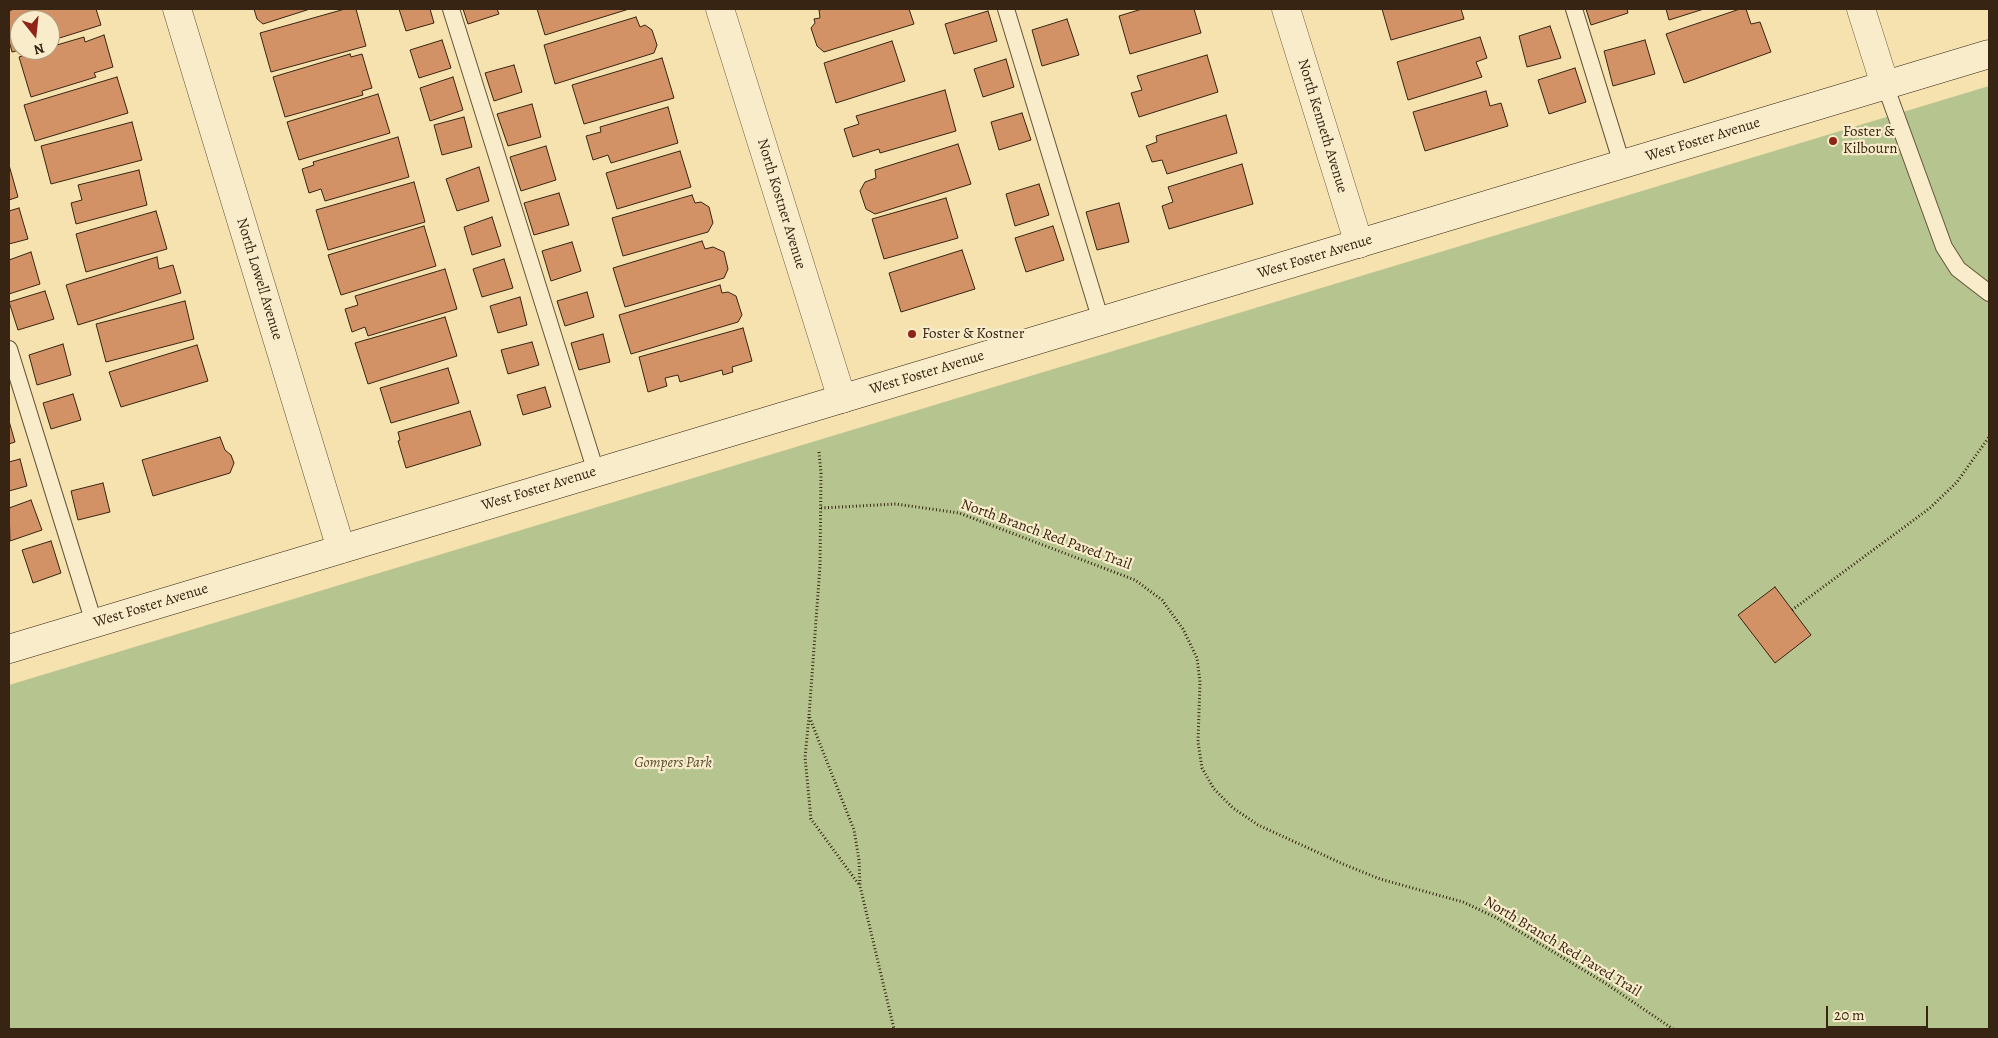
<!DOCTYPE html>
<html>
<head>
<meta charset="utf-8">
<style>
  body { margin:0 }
  #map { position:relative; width:1998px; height:1038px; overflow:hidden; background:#f5e2af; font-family:Alegreya,serif }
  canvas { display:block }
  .frame { position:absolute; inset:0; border:10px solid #372412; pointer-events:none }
  .north { position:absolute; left:10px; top:10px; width:50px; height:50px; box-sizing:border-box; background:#f8eccb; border:1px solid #ab9c81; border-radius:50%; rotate:164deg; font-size:14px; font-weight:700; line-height:20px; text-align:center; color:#372412 }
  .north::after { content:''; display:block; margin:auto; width:18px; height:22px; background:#8f2418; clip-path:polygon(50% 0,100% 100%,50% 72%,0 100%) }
  .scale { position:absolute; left:1826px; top:1006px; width:102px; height:22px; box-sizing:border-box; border:2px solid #372412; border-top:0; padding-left:6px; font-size:15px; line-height:18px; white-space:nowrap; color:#372412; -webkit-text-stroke:4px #f8eccb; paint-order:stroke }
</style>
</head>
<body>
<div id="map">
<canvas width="1998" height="1038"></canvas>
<div class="frame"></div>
<div class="north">N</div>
<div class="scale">20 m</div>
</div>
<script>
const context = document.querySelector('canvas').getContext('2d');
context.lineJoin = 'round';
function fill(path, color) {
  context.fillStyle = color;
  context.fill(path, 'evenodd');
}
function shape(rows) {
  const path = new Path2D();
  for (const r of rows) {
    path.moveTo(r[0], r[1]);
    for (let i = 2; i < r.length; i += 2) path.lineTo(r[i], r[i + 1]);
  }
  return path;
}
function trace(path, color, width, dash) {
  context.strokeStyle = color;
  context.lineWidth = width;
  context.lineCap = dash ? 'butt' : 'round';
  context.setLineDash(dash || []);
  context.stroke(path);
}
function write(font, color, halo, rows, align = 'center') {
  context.font = font + ' Alegreya,serif';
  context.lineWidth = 4.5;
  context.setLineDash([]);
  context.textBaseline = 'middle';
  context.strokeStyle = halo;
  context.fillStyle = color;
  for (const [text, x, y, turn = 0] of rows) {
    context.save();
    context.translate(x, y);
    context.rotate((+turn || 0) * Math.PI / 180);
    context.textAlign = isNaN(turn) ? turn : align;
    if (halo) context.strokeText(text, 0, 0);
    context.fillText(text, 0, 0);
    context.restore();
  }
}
const green = shape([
  [1989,86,1989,1029,9,1029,9,685]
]);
const building = shape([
  [14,9,96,9,101,25,50,41,50,20,20,20,20,50,12,52,9,41,9,11,14,9],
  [254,9,310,9,263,24,257,19,254,9],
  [345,9,356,9,366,46,271,72,260,33,345,9],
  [399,9,430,9,434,23,406,31,399,9],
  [463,9,497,9,499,14,468,24,463,9],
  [537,9,629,9,545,35,537,9],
  [824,9,909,9,914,24,824,52,817,46,811,28,815,23,814,19,820,18,819,10,824,9],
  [1142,9,1194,9,1201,33,1130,54,1119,16,1142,9],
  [1382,9,1461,9,1464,19,1391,40,1382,9],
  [1586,9,1627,9,1628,13,1591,25,1586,9],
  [1666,9,1704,9,1669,20,1666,9],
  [1740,9,1746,9,1751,24,1760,22,1771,52,1684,83,1666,34,1740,9],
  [988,11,997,41,954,54,945,24,988,11],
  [636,17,640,27,645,25,652,30,657,45,654,53,555,84,544,45,636,17],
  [1067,19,1079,55,1042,66,1032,30,1067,19],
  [1550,26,1561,58,1527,67,1519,36,1550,26],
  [104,35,113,67,94,73,96,77,31,97,19,57,41,50,50,50,50,47,84,37,85,42,104,35],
  [1480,37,1487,58,1476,62,1482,77,1408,100,1397,62,1480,37],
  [442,40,451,68,419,78,410,50,442,40],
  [1645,40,1655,74,1613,86,1604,51,1645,40],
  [892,41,905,81,836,103,824,63,892,41],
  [350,54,351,57,362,54,372,88,362,91,363,95,285,117,273,77,350,54],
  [1207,55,1218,92,1139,117,1131,93,1142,90,1137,76,1207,55],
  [662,58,674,98,584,124,572,85,662,58],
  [1006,59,1014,87,983,97,974,69,1006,59],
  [514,65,522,92,494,101,485,73,514,65],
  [1575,68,1586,102,1549,114,1538,80,1575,68],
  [117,77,128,113,35,141,24,105,117,77],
  [453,77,463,110,430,121,420,88,453,77],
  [945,90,956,131,880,153,879,149,853,157,844,129,859,124,856,116,945,90],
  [1486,91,1490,106,1501,103,1508,126,1425,151,1413,112,1486,91],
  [378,94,390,133,299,160,287,122,378,94],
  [532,104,541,137,508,146,497,114,532,104],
  [668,107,678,143,611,163,608,155,593,160,586,136,601,132,600,127,668,107],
  [1022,113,1031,140,999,150,991,122,1022,113],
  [1226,115,1237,153,1167,174,1162,160,1152,162,1146,146,1157,142,1156,136,1226,115],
  [464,117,472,147,442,155,434,125,464,117],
  [132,122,142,160,51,184,41,146,132,122],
  [398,137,409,177,325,201,321,189,309,193,302,169,314,165,313,162,398,137],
  [958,144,971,184,875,214,866,209,860,191,865,182,876,178,875,170,958,144],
  [546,146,556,180,521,191,510,157,546,146],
  [680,151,691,187,617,209,606,173,680,151],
  [1242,164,1253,204,1169,229,1162,206,1173,202,1168,187,1242,164],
  [9,165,18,197,9,200,9,165],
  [479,167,489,201,457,211,446,179,479,167],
  [139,170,147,205,76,224,71,203,82,200,78,185,139,170],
  [414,182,425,222,328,250,316,210,414,182],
  [1039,184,1049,215,1015,226,1006,194,1039,184],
  [559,193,569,225,534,235,524,203,559,193],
  [692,195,695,203,701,202,709,207,713,223,708,232,623,256,612,218,692,195],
  [946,198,958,238,884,259,872,219,946,198],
  [1119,203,1129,242,1097,250,1086,212,1119,203],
  [19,208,28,239,9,244,9,211,19,208],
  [156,211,167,249,86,272,76,234,156,211],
  [492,217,501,246,472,255,464,227,492,217],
  [424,226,436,266,341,295,328,255,424,226],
  [1053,226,1064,260,1026,272,1015,238,1053,226],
  [702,241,705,249,713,247,724,252,728,269,724,278,625,307,613,268,702,241],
  [572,242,581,271,551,281,542,251,572,242],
  [962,250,975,289,901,312,889,273,962,250],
  [31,252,40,284,9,294,9,260,31,252],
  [157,257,159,269,173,265,181,293,78,325,66,285,157,257],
  [504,259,513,288,482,297,473,269,504,259],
  [445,269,457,309,368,336,365,327,352,332,345,309,358,305,355,296,445,269],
  [720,285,722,293,728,292,736,296,742,315,738,322,631,354,619,315,720,285],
  [45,291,54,319,18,330,9,302,45,291],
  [587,292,594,317,565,326,557,301,587,292],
  [520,297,527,325,498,333,490,306,520,297],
  [185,301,194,339,106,362,96,324,185,301],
  [445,317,457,356,368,384,355,343,445,317],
  [743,328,752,361,732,367,733,372,723,375,722,370,680,382,678,375,665,378,667,386,648,392,639,357,743,328],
  [603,334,610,362,579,370,571,343,603,334],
  [532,342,539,365,508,374,501,350,532,342],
  [63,344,71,375,37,385,29,355,63,344],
  [197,345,208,381,121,407,109,372,197,345],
  [448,368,459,403,391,423,380,388,448,368],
  [545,387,551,407,523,415,517,395,545,387],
  [73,394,81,420,51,429,43,403,73,394],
  [470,411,481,445,406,468,398,441,400,440,398,432,470,411],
  [9,421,15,442,9,444,9,421],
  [220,437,225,450,231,455,234,463,230,473,153,496,142,460,220,437],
  [20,459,27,486,9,491,9,462,20,459],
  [103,483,110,512,78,520,71,491,103,483],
  [31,500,42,530,10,541,9,508,31,500],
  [51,541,61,573,33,583,22,550,51,541],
  [1775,587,1811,635,1775,663,1738,615,1775,587]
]);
const path = shape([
  [819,452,821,473,820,566,809,716,854,830,859,860,860,886,894,1029],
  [821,508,896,504,959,513,1135,580,1162,600,1183,629,1197,658,1200,682,1198,742,1202,768,1214,789,1233,808,1258,825,1343,864,1380,879,1463,902,1497,918,1605,983,1673,1029],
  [1792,610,1930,508,1957,482,1989,437],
  [809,717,805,757,811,819,860,886]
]);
const lane = shape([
  [451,9,596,472],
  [1006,9,1101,321],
  [1574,9,1622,164],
  [1885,85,1944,247,1958,269,1989,293],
  [9,349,94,623]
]);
const street = shape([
  [177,9,341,549],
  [720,9,842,399],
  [1286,9,1359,244],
  [1861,9,1885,85]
]);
const secondary = shape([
  [9,649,1989,54]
]);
const markers = [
  [1833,141,5,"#8f2418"],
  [912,334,5,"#8f2418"]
];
const streetNames = [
  ["North Kenneth Avenue",1322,126,73],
  ["West Foster Avenue",1703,140,-17],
  ["North Kostner Avenue",781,204,73],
  ["West Foster Avenue",1315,257,-17],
  ["North Lowell Avenue",259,279,73],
  ["West Foster Avenue",927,373,-17],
  ["West Foster Avenue",539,489,-17],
  ["North Branch Red Paved Trail",1046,535,20],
  ["West Foster Avenue",151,606,-17],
  ["North Branch Red Paved Trail",1562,947,31]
];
const poiNames = [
  ["Foster &",1843,132],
  ["Kilbourn",1843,149],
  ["Foster & Kostner",922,334]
];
const parkNames = [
  ["Gompers Park",673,763]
];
fill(green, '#b6c48f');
fill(building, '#d29266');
trace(building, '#372412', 1);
trace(lane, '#665439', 18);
trace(street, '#665439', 29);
trace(secondary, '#372412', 29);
trace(path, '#372412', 3, [1, 2.5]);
trace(lane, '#f8eccb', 16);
trace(street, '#f8eccb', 28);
trace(secondary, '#f8eccb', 28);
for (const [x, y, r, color] of markers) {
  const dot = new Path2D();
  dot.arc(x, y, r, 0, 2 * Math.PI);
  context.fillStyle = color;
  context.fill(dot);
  trace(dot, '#f8eccb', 2);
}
write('15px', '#372412', '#f8eccb', streetNames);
write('15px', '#372412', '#f8eccb', poiNames, 'left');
write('italic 15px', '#574c31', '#f8eccb', parkNames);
</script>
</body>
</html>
